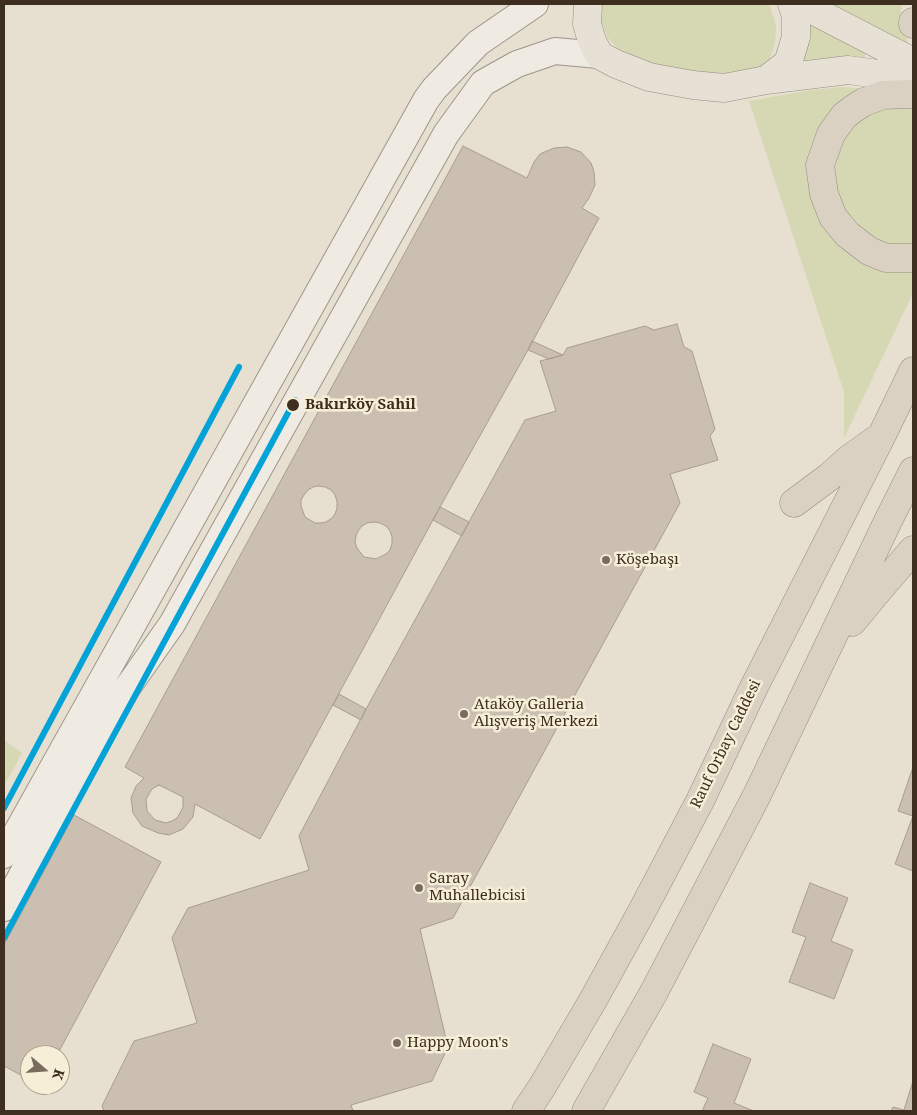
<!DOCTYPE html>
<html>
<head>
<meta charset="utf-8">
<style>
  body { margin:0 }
  #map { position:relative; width:917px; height:1115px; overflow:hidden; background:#e7e0d1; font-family:"Noto Serif",serif }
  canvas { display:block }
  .frame { position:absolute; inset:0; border:5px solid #3d2e20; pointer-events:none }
  .north { position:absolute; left:20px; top:1045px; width:50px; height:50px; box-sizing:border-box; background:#f7eed8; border:1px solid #ada18e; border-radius:50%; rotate:108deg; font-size:14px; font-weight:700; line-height:20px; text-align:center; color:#3d2e20 }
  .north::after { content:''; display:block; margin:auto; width:18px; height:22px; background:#786c5e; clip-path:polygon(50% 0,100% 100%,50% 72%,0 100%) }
</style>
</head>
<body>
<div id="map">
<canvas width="917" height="1115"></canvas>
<div class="frame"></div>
<div class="north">K</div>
</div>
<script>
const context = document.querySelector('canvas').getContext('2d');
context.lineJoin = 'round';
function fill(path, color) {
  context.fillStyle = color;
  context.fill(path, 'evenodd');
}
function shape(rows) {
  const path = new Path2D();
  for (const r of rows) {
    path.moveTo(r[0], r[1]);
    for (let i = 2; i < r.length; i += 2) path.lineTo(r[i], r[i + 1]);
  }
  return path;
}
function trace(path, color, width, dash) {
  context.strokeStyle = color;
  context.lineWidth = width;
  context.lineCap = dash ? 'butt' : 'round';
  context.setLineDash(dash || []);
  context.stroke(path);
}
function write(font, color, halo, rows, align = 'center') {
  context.font = font + ' "Noto Serif",serif';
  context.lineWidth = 5;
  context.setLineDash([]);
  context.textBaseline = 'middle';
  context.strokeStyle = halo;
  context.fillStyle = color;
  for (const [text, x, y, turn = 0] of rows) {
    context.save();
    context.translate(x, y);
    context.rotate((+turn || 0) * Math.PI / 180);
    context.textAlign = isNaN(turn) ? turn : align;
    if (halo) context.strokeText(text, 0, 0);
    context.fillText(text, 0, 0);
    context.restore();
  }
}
const green = shape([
  [601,4,768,4,770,7,776,25,775,44,768,63,740,80,665,71,621,52,607,37,601,20],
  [832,4,902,4,900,19,909,45],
  [800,19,865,51,865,58,790,61],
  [841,87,869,89,840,106,826,227,841,248,862,261,889,271,913,272,913,293,844,438,844,392,749,101,811,90],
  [907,106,913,109,913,247,904,248,880,243,853,226,838,201,833,174,837,148,851,125,873,109],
  [4,740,22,753,4,786]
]);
const building = shape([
  [463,146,527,178,534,162,540,154,554,148,567,147,581,152,591,163,594,172,595,185,589,198,582,208,599,218,528,350,440,507,260,839,195,804,193,817,183,829,169,835,158,833,142,826,133,813,131,798,136,786,144,778,125,767,463,146],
  [319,486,325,487,331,490,335,495,337,501,337,508,335,514,332,518,326,522,321,523,315,523,305,517,301,506,301,500,304,495,308,490,313,487,319,486],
  [374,522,380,523,386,526,390,531,392,537,392,544,390,550,386,554,376,559,364,557,357,548,355,542,356,536,358,531,362,526,367,523,374,522],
  [159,785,183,797,183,807,180,813,177,818,172,821,166,823,155,820,147,811,146,799,152,789,159,785],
  [677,324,684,347,692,351,715,429,710,436,718,460,670,474,680,503,453,918,420,929,448,1047,432,1081,351,1105,353,1111,104,1111,102,1106,134,1041,197,1023,172,938,188,908,309,870,299,836,366,709,525,420,556,411,540,361,563,355,567,348,645,326,654,330,677,324],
  [532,341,563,355,549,359,528,350,532,341],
  [440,507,469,522,462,536,433,520,440,507],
  [339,694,366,709,361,720,333,705,339,694],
  [913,767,913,871,895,864,913,816,898,811,913,767],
  [74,815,161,862,57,1055,30,1055,30,1080,4,1066,4,945,74,815],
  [810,883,848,898,831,941,853,950,834,999,789,982,806,937,792,932,810,883],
  [713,1044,751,1059,734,1103,754,1111,702,1111,708,1098,694,1092,713,1044],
  [913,1081,913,1111,891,1111,893,1107,904,1110,913,1081]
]);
const secondary = shape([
  [4,855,426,100,434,89,478,43,535,4],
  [4,908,71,785,127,688,172,624,446,134,483,83,517,64,555,51,599,55]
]);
const primary = shape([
  [588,4,587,24,592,41,599,55,616,64,649,77,693,85,724,88,766,80,848,70,878,74,913,85],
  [801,4,913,62],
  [766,80,788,63,796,37,796,16,792,4]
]);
const highway = shape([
  [913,22,913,24],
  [913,94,909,94,883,95,864,102,853,109,844,116,831,134,820,165,824,194,833,217,847,234,869,251,886,258,913,258],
  [794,503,829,477,849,459,877,439],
  [852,622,881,587,913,550],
  [526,1111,542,1087,592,1002,641,913,700,801,754,687,882,435,913,371],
  [586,1111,654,992,757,795,888,521,913,471]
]);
const metro1 = shape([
  [4,808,239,367],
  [4,938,295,400]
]);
const markers = [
  [293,405,7,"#3d2e20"],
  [606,560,5,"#786c5e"],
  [464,714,5,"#786c5e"],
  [419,888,5,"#786c5e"],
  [397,1043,5,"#786c5e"]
];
const stopNames = [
  ["Bakırköy Sahil",305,405]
];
const poiNames = [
  ["Köşebaşı",616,560],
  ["Ataköy Galleria",474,705],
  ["Alışveriş Merkezi",474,722],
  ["Saray",429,879],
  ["Muhallebicisi",429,896],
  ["Happy Moon's",407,1043]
];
const streetNames = [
  ["Rauf Orbay Caddesi",726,744,-64]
];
fill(green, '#d6d7b3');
fill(building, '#cbbfb2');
trace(building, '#a89c90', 1);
trace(secondary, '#9c958a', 28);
trace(primary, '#928b80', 29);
trace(highway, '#928b80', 29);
trace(secondary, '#efebe3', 26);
trace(primary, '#e6e1d4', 28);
trace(highway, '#dad1c2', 28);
trace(metro1, '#03a2d7', 6);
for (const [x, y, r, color] of markers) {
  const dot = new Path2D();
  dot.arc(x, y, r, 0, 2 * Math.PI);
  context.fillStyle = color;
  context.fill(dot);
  trace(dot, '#f7eed8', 2);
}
write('bold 15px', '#3d2e20', '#f7eed8', stopNames, 'left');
write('15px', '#3d2e20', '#f7eed8', poiNames, 'left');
write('15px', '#3d2e20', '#f7eed8', streetNames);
</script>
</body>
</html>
